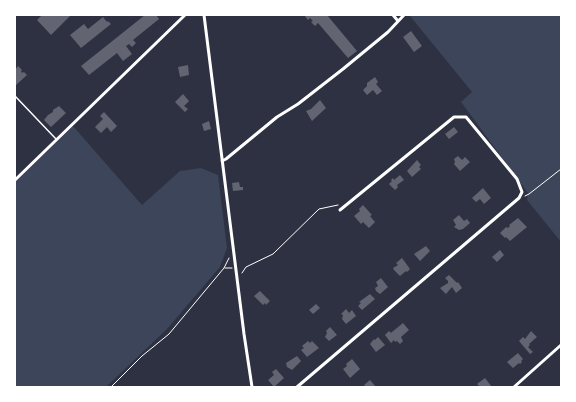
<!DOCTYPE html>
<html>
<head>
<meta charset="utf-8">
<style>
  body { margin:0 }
  #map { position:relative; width:576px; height:402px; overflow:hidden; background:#2d3142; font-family:"Sofia Sans Condensed",sans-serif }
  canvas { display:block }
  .frame { position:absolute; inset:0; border:16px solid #fff; pointer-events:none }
</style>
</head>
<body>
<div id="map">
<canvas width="576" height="402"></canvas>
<div class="frame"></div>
</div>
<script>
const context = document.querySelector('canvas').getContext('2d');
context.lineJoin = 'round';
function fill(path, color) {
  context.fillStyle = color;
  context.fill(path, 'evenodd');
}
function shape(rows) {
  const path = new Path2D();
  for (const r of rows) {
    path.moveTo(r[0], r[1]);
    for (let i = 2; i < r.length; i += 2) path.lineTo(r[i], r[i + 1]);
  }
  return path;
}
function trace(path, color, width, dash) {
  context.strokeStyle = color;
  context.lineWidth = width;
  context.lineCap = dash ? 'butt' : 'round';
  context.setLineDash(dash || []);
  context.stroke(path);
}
const green = shape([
  [410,15,561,15,561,242,527,200,528,193,461,102,472,92,410,16],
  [73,126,142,205,180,171,201,168,218,175,227,248,220,267,167,329,106,387,15,387,15,182]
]);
const building = shape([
  [42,15,71,15,51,35,37,20],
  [145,15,156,15,159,19,133,40,136,43,132,47,129,44,126,46,132,54,123,61,117,53,89,75,81,66],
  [304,15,327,15,357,51,348,58,318,23,315,26,311,22,313,21,310,18,308,20],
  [103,17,107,22,108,21,111,24,81,48,70,35,84,24,88,29],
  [411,31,422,46,414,52,403,37],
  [188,65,189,75,180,77,178,67],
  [18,66,22,70,21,71,22,73,24,72,27,75,15,86,15,70],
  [375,77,378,82,376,84,382,91,377,95,373,90,367,95,363,90,367,86,367,83],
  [183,94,189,101,184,106,188,109,185,112,175,102],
  [320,100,326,108,312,121,306,111,311,109],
  [59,106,66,113,51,127,44,120,48,115,53,112,53,110],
  [104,112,117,126,111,132,107,127,101,133,95,127,103,119,100,116],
  [209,121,211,129,204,131,202,124],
  [454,127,458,132,449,139,445,134],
  [458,156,462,160,465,157,470,162,460,171,454,164,455,162,454,159],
  [417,160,421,165,419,167,421,169,412,177,407,171],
  [400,175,404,180,397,185,398,187,395,190,389,184,392,181,391,180,393,178,394,180],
  [239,182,240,187,243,187,243,190,233,191,232,183],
  [483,188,491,198,484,204,480,199,476,202,472,198],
  [363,205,372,215,370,216,375,222,369,228,363,222,361,224,354,216,360,211,359,209],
  [459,215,464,221,467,219,470,223,463,229,459,230,454,227,456,225,453,220],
  [518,218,527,227,510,241,506,237,505,238,500,233,506,227,508,228,510,226,509,225],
  [426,246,430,251,420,261,414,254],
  [500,250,504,255,497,262,492,257],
  [402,258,410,269,407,272,406,271,400,276,394,270,393,268,398,265,396,263],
  [449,275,457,283,458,282,462,288,456,293,452,287,446,294,440,288,448,283,448,281,445,278],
  [381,278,388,287,380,294,376,291,375,288,378,286,376,282],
  [260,291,270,301,266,305,265,303,263,305,254,296],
  [370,294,375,299,362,310,358,306,361,303,359,302],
  [316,304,320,308,313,314,309,310],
  [346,309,349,313,352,310,356,316,346,324,342,319,343,315,341,314],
  [403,323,409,330,401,337,403,341,400,344,397,341,395,342,394,340,391,343,385,335,389,331,391,333,392,332],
  [330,327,337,335,329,341,325,337,327,333,326,331],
  [531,331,537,337,529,344,530,345,528,347,533,352,530,354,519,341,523,337,525,339],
  [378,337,385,345,376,352,370,344,374,339,375,340],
  [308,341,310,343,312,341,319,348,307,357,301,350,304,348,302,346],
  [518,353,523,359,521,361,522,362,520,364,519,363,513,368,507,362],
  [297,356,301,361,292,370,287,367,286,363],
  [352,359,360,369,350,378,343,369,347,366,346,364],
  [276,369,284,378,274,387,268,380,274,375,272,372],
  [485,378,492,387,477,387,479,386,477,384],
  [370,380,376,387,366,387,364,385]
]);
const path = shape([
  [525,196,529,194,561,169],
  [225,268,232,268],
  [242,273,246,267,273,254,319,209,338,205],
  [111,387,142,356,169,334,224,268,229,258]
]);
const service = shape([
  [15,96,56,139]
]);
const minor = shape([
  [204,15,244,334,252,387],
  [393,15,398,21],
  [222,161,226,159,277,117,298,104,343,69,388,32,404,15],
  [15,180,185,15],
  [297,387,519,198,522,192,517,179,466,117,454,117,340,210],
  [514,387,561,345]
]);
fill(green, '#3c4559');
fill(building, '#626471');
trace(path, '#fff', 1);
trace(service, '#fff', 1.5);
trace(minor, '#fff', 3);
</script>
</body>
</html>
